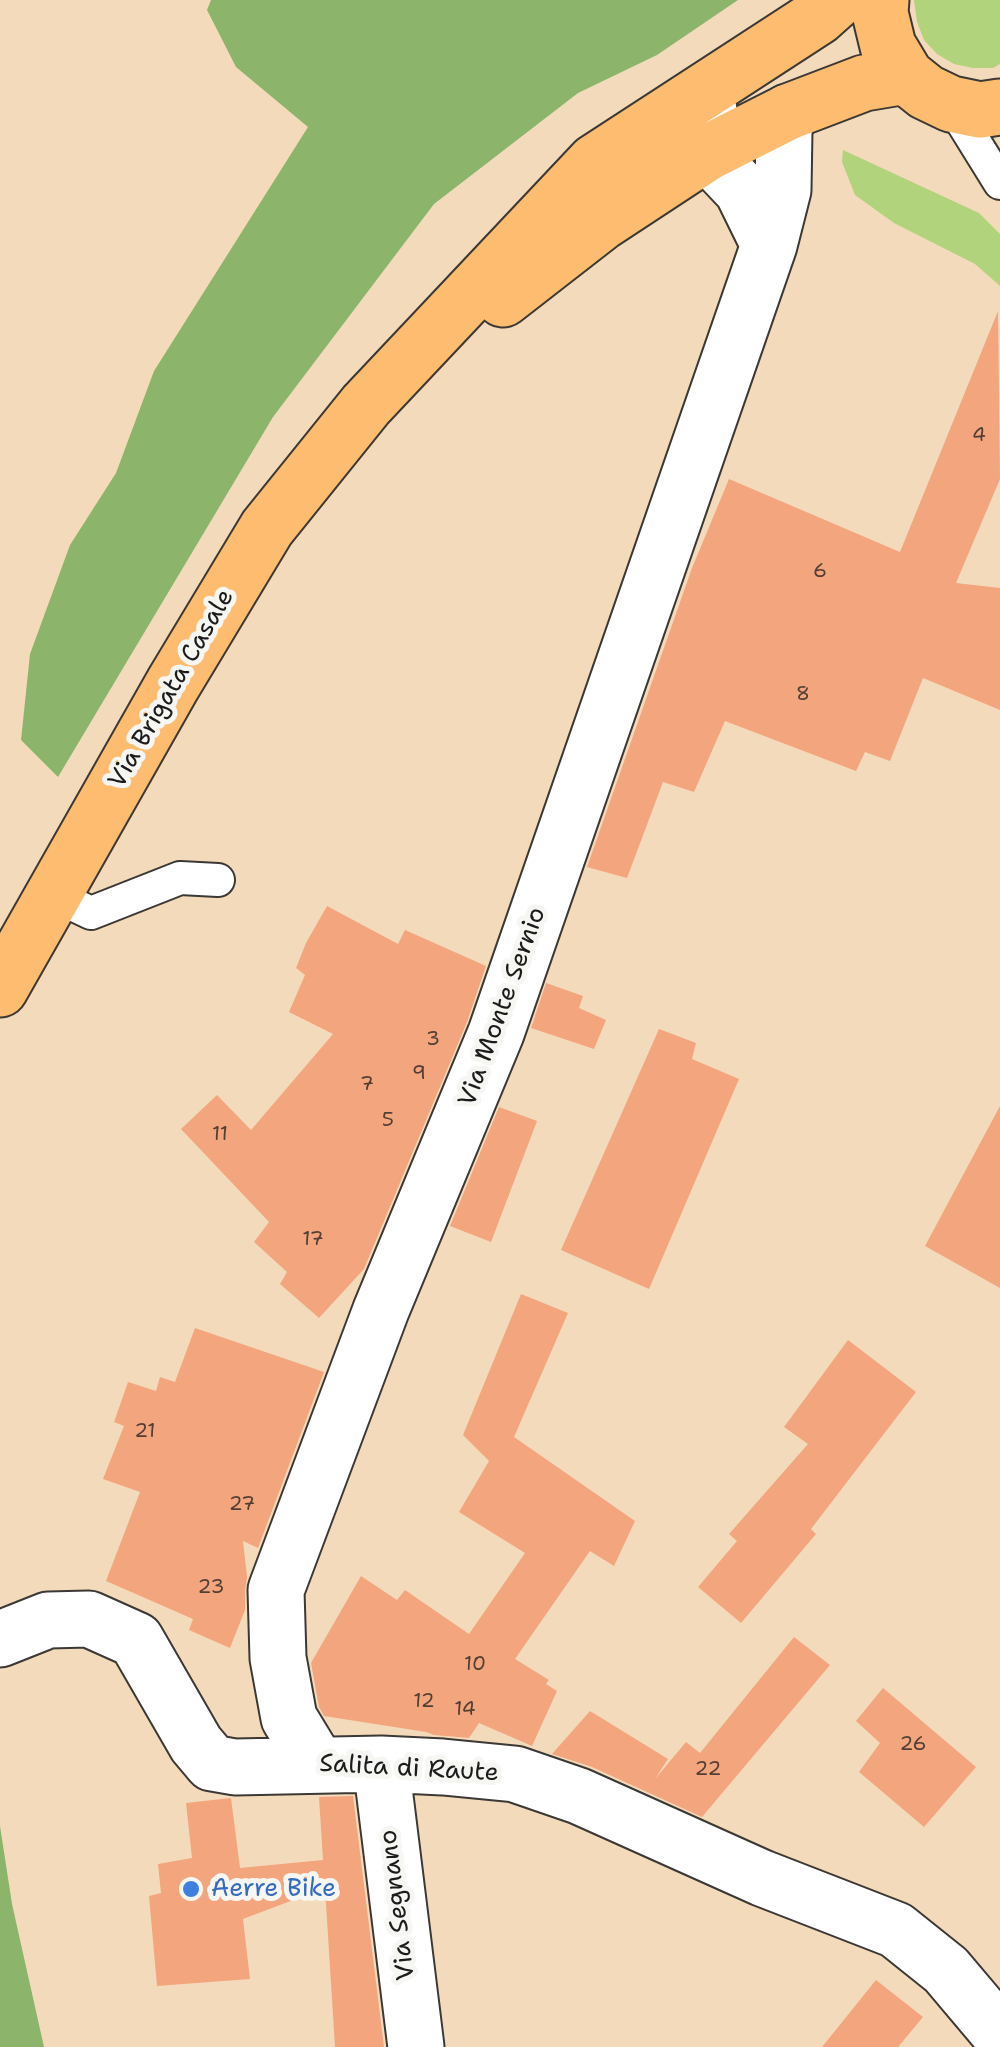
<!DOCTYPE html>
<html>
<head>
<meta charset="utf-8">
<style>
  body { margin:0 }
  canvas { display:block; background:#f3dabb }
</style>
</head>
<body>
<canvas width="1000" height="2047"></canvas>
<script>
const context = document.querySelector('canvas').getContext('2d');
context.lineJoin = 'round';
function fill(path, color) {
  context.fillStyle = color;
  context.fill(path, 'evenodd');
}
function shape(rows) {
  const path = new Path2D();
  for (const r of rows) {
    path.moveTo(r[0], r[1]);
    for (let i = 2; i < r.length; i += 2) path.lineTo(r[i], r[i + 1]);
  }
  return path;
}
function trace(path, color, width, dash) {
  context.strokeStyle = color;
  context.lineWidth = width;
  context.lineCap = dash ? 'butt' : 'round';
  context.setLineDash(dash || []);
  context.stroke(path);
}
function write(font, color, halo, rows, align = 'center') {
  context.font = font + ' "Shantell Sans",sans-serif';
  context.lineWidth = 10;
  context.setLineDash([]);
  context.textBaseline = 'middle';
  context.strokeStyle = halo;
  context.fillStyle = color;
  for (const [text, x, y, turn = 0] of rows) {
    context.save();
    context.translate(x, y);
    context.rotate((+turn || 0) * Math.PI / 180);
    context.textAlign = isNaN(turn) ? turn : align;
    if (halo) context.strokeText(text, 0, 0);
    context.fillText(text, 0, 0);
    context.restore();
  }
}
const green = shape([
  [914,0,1000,0,1000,64,993,68,973,68,954,64,937,54,924,40,917,22],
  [843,150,979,213,1000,234,1000,286,975,264,894,223,855,195,842,162]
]);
const forest = shape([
  [211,0,738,0,657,55,578,93,434,204,273,417,58,777,21,740,30,654,70,545,116,473,154,371,308,127,236,67,207,10],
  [0,1826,12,1904,44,2047,0,2047]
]);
const building = shape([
  [998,311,1000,479,956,583,1000,588,1000,710,923,678,890,761,865,752,856,771,725,721,694,792,663,782,627,878,587,867,692,568,729,479,900,552],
  [327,906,398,944,405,930,486,966,467,1022,364,1269,319,1318,280,1284,287,1272,254,1242,269,1222,181,1129,217,1095,251,1130,333,1034,289,1012,305,975,296,968,306,943],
  [546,983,583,996,579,1008,606,1020,594,1049,531,1028],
  [659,1029,696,1043,692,1059,739,1079,649,1289,561,1250],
  [1000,1106,1000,1288,925,1246],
  [499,1107,537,1121,491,1242,450,1226],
  [521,1294,568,1313,514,1437,635,1521,614,1566,590,1551,515,1659,549,1680,546,1684,557,1691,532,1746,479,1723,469,1738,434,1735,426,1732,324,1716,319,1707,311,1663,361,1576,397,1600,405,1590,469,1634,525,1553,459,1512,489,1461,463,1435],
  [195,1328,324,1372,258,1548,243,1541,247,1577,245,1591,245,1610,230,1648,189,1630,193,1619,106,1581,140,1492,103,1479,124,1426,114,1422,128,1382,156,1391,160,1377,175,1382],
  [848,1340,916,1392,811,1529,816,1534,741,1623,698,1587,737,1541,729,1534,808,1444,784,1427],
  [794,1637,830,1665,702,1817,592,1767,552,1754,590,1711,668,1759,655,1779,686,1742,700,1753],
  [883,1688,976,1767,924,1827,859,1772,880,1743,856,1721],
  [353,1796,384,2047,335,2047,325,1888,243,1919,250,1979,157,1986,149,1896,161,1893,158,1864,192,1858,186,1803,231,1798,240,1868,323,1860,319,1797],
  [876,1980,923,2017,898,2047,822,2047]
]);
const service = shape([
  [951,104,1000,183],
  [53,895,91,913,180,878,218,880]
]);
const minor = shape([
  [709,110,701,128,707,153,742,190,769,245],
  [0,1639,48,1620,89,1619,136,1640,196,1744,212,1763,235,1767,381,1764,443,1767,515,1774,579,1796,762,1878,896,1930,946,1970,1000,2034],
  [317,1764,289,1718,278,1658,276,1590,381,1310,496,1033,769,245,783,190,784,131,788,112],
  [381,1764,416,2047]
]);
const primary = shape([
  [881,0,880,13,888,46,906,76,926,92,951,104,980,110,1000,107],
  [503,299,602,222,707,153,788,112,864,83,906,76],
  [0,989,173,684,267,528,366,405,595,162,818,17,837,0]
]);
const markers = [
  [191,1889,10,"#3f7fe0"]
];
const numberNames = [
  ["4",979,436],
  ["6",820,572],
  ["8",803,695],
  ["3",433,1040],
  ["9",419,1074],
  ["7",367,1085],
  ["5",388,1121],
  ["11",220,1135],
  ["17",313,1240],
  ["21",145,1432],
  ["27",242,1505],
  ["23",211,1588],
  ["10",475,1665],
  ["12",424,1702],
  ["14",465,1710],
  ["26",913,1745],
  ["22",708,1770]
];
const streetNames = [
  ["Via Brigata Casale",172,689,-60],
  ["Via Monte Sernio",503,1007,-70],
  ["Salita di Raute",409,1769,3],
  ["Via Segnano",398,1905,-97]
];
const shopNames = [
  ["Aerre Bike",211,1889]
];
fill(green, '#b1d37b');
fill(forest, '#8cb56b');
fill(building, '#f3a57e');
trace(service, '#3c3834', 36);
trace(minor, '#3c3834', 59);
trace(primary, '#3c3834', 59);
trace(service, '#fff', 32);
trace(minor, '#fff', 55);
trace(primary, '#fdbc6f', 55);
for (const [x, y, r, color] of markers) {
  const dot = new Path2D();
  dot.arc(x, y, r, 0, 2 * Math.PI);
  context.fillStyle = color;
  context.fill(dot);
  trace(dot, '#f6f6f2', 4);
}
write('20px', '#523e34', null, numberNames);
write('25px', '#1c1c1c', '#f6f6f2', streetNames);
write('25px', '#366cbe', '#f6f6f2', shopNames, 'left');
</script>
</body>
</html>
